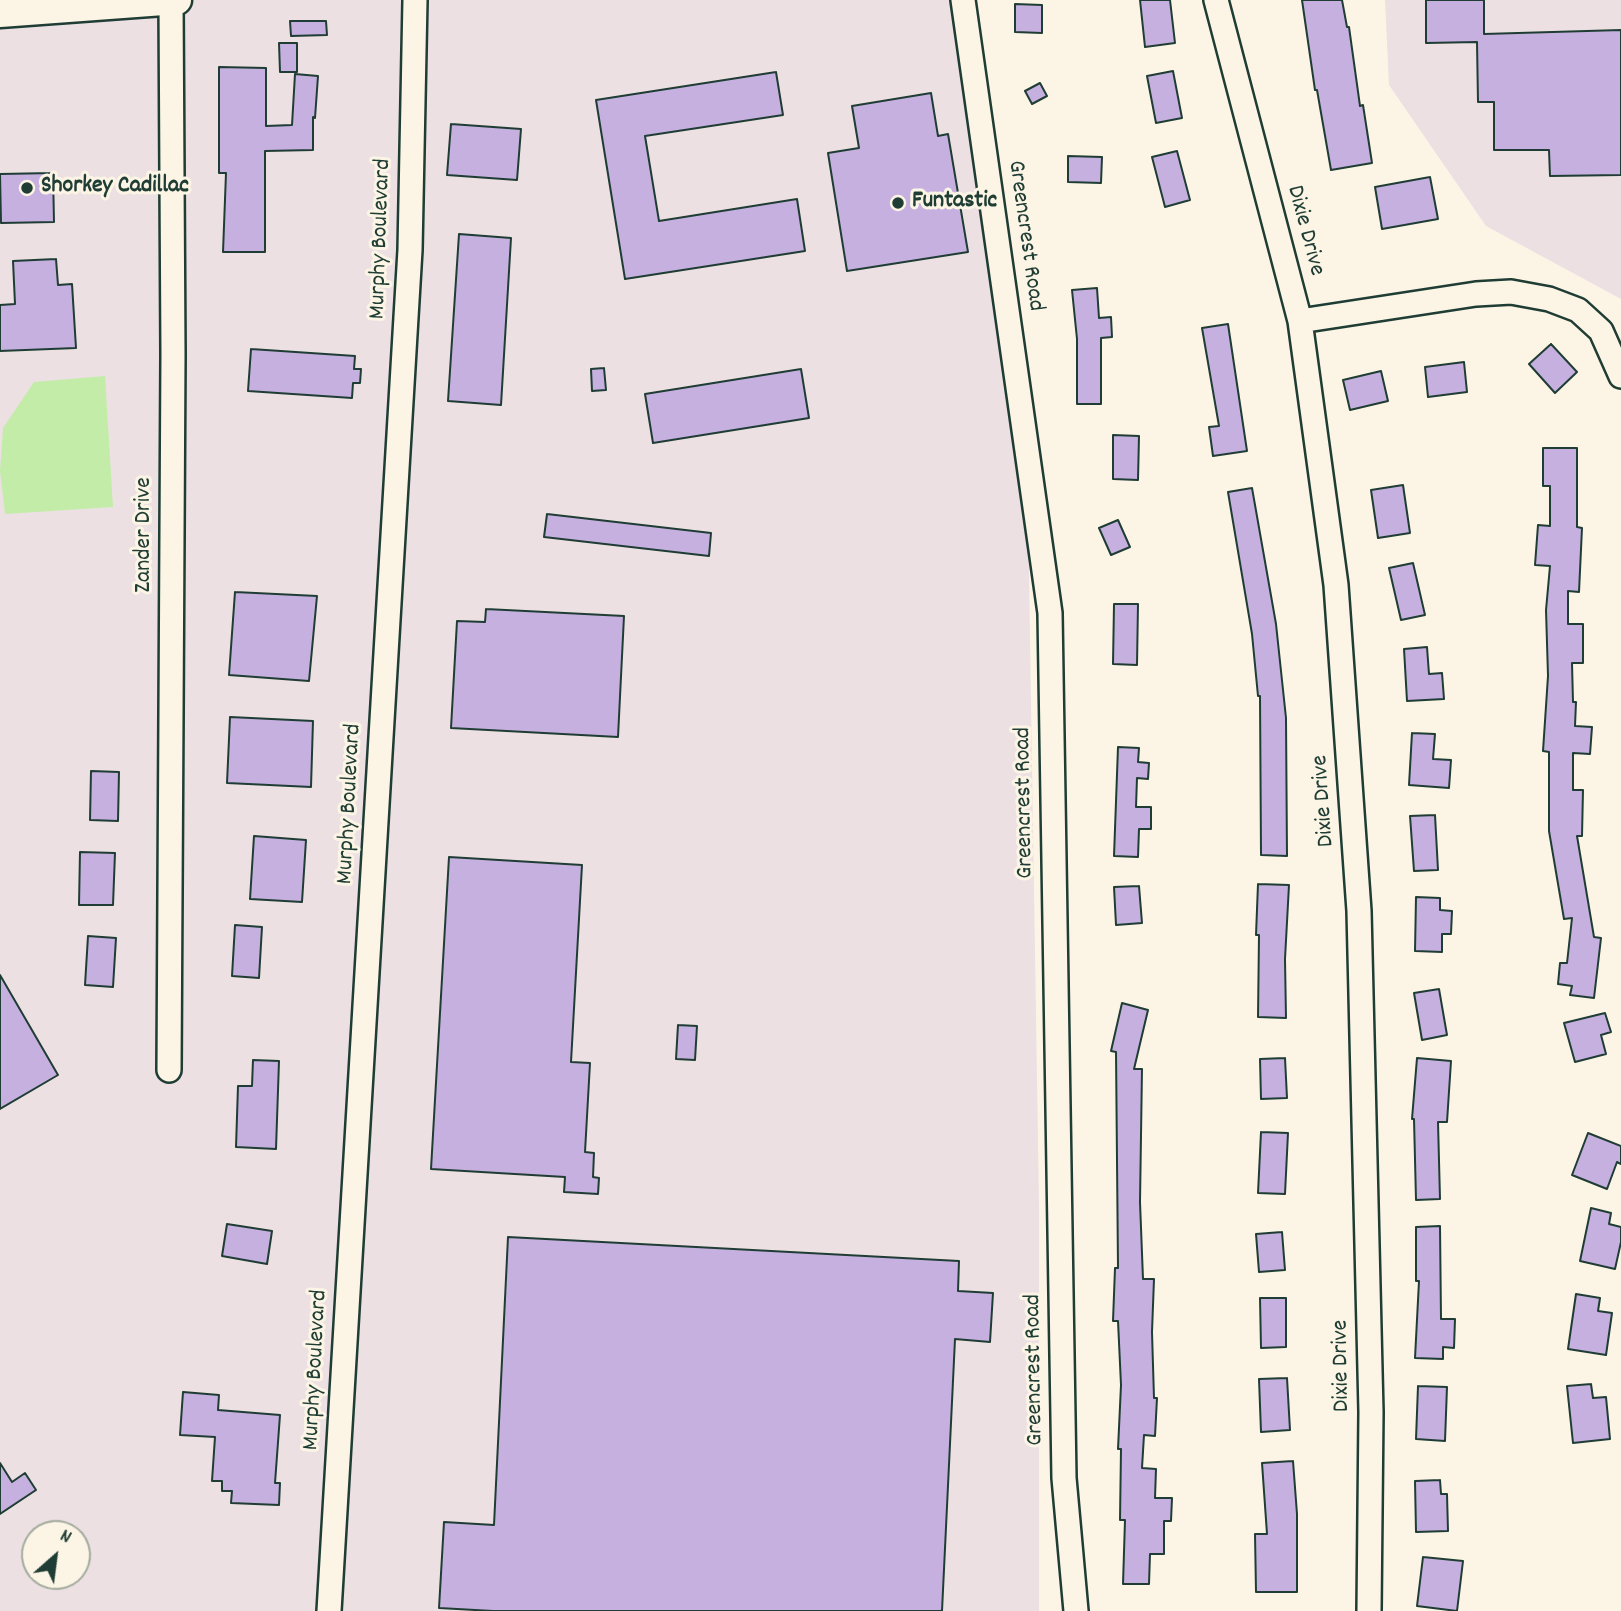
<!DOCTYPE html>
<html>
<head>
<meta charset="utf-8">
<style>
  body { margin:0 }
  #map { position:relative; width:1621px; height:1611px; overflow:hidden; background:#fcf5e5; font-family:Dekko,sans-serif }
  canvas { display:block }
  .north { position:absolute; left:21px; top:1520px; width:70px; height:70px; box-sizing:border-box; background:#fcf5e5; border:2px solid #a4ab9e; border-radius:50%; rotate:28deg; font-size:19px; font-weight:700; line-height:28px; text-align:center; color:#1f3d34 }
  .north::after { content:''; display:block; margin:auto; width:24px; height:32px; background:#1f3d34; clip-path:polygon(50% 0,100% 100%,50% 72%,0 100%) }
</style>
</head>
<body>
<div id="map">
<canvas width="1621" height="1611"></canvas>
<div class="north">N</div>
</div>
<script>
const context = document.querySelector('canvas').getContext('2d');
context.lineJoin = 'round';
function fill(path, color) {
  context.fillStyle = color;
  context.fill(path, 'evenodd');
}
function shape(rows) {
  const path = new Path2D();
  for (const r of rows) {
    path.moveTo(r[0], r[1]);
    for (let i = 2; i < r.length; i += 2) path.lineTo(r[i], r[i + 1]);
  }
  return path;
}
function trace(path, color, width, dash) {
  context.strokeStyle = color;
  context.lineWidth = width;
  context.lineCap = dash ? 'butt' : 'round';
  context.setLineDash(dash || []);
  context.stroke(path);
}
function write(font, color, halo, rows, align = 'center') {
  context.font = font + ' Dekko,sans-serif';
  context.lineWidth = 6;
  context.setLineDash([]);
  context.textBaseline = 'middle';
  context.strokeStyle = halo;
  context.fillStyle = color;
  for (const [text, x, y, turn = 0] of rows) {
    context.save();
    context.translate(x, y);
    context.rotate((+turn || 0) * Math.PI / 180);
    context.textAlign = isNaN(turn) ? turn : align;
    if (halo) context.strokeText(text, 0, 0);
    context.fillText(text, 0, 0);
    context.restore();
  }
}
const built = shape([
  [0,0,966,0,1028,511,1039,1205,1039,1611,0,1611],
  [35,1534,77,1534,77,1576,35,1576],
  [1385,0,1621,0,1621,299,1486,226,1389,85]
]);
const green = shape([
  [105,376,113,507,5,514,0,471,3,428,34,382]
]);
const building = shape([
  [1140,0,1170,0,1175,43,1145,47,1140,0],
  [1302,0,1342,0,1347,27,1349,27,1360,106,1363,105,1372,163,1331,170,1317,90,1315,90,1302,0],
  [1426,0,1484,0,1484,34,1621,30,1621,175,1550,176,1549,150,1494,150,1494,102,1478,102,1477,42,1426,43,1426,0],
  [1015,4,1042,5,1042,33,1015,32,1015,4],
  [290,21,326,21,327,35,291,36,290,21],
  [279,43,297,43,297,72,280,72,279,43],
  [219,67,266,68,266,126,292,125,295,74,318,76,315,118,313,117,313,150,265,151,265,252,223,252,226,173,219,173,219,67],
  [1173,71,1182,118,1156,123,1147,76,1173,71],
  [776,72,783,115,645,136,659,221,797,199,805,251,625,279,596,100,776,72],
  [1040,83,1047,96,1032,104,1025,91,1040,83],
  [931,93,938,136,948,134,968,252,847,271,828,153,859,148,852,106,931,93],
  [451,124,521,129,517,180,447,175,451,124],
  [1177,151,1190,200,1165,207,1152,157,1177,151],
  [1068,156,1102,157,1101,183,1068,182,1068,156],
  [53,173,54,222,1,223,0,174,53,173],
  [1430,177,1438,219,1382,229,1375,187,1430,177],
  [459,234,511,238,501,405,448,401,459,234],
  [56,259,58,285,72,284,76,348,0,351,0,305,15,304,13,261,56,259],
  [1097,288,1099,318,1111,317,1112,337,1101,338,1101,404,1077,404,1077,339,1072,290,1097,288],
  [1228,324,1247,451,1213,456,1209,427,1219,426,1202,328,1228,324],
  [1551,344,1577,372,1555,393,1529,364,1551,344],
  [251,349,355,356,354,369,361,369,360,383,353,383,352,398,248,391,251,349],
  [1464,362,1467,392,1428,397,1425,367,1464,362],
  [604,368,606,390,592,391,591,369,604,368],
  [801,369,809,418,653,443,645,394,801,369],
  [1381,371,1388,401,1350,410,1343,380,1381,371],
  [1113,435,1139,436,1138,480,1113,479,1113,435],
  [1543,448,1577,448,1577,527,1582,528,1579,592,1568,591,1568,624,1583,624,1583,663,1572,663,1573,702,1576,702,1575,726,1592,727,1590,754,1573,753,1573,790,1583,790,1582,836,1577,836,1594,937,1601,938,1594,998,1570,995,1572,986,1558,984,1560,963,1567,963,1572,918,1564,919,1549,831,1549,752,1543,751,1548,676,1546,610,1550,566,1535,565,1538,525,1550,526,1550,486,1543,486,1543,448],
  [1403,485,1410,533,1378,538,1371,490,1403,485],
  [1252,488,1276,624,1286,718,1287,856,1261,855,1260,696,1258,696,1252,634,1228,492,1252,488],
  [547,514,711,533,709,556,544,537,547,514],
  [1118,520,1130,547,1111,555,1099,528,1118,520],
  [1413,563,1425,615,1401,620,1389,568,1413,563],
  [235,592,317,596,309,681,229,675,235,592],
  [1114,604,1138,604,1137,665,1113,664,1114,604],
  [486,609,624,616,618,737,451,728,457,621,485,622,486,609],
  [1427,647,1429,674,1442,673,1444,699,1407,701,1404,649,1427,647],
  [230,717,313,721,311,787,227,783,230,717],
  [1412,733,1435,734,1433,759,1451,760,1449,788,1409,785,1412,733],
  [1118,747,1139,748,1138,762,1149,763,1148,779,1137,778,1136,807,1151,807,1151,829,1139,829,1138,857,1114,856,1118,747],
  [91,771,119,772,118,821,90,820,91,771],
  [1435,815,1438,870,1414,871,1410,816,1435,815],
  [254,836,306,840,302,902,250,899,254,836],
  [80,852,115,853,113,905,79,905,80,852],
  [449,857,582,865,571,1062,590,1063,585,1152,594,1153,593,1177,599,1178,598,1194,564,1192,565,1177,431,1169,449,857],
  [1258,884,1289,885,1285,959,1286,1018,1258,1017,1259,935,1256,935,1258,884],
  [1139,886,1142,923,1116,925,1114,887,1139,886],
  [1416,897,1440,898,1440,910,1452,911,1451,934,1442,934,1442,952,1415,951,1416,897],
  [235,925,262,927,259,978,232,976,235,925],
  [88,936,116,938,113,987,85,985,88,936],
  [0,975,58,1075,0,1109,0,975],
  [1439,989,1447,1035,1422,1040,1414,993,1439,989],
  [1122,1003,1148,1010,1134,1069,1142,1069,1140,1202,1143,1279,1154,1279,1152,1332,1154,1398,1157,1398,1155,1436,1144,1435,1142,1468,1156,1469,1155,1498,1172,1498,1171,1521,1164,1521,1164,1554,1150,1554,1149,1584,1123,1584,1125,1520,1120,1520,1121,1449,1118,1449,1121,1385,1118,1321,1113,1321,1115,1268,1118,1268,1116,1052,1111,1051,1122,1003],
  [1605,1013,1611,1032,1601,1035,1606,1054,1575,1062,1564,1023,1605,1013],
  [678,1025,697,1026,695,1060,676,1059,678,1025],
  [1285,1058,1287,1098,1261,1099,1260,1059,1285,1058],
  [1417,1058,1451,1061,1447,1122,1438,1122,1440,1199,1416,1200,1414,1119,1412,1119,1417,1058],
  [253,1060,279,1061,276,1149,236,1147,238,1086,252,1086,253,1060],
  [1261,1132,1288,1133,1285,1194,1258,1193,1261,1132],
  [1588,1133,1621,1146,1621,1164,1617,1162,1607,1189,1572,1175,1588,1133],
  [1591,1208,1611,1213,1609,1224,1621,1227,1621,1242,1615,1269,1580,1261,1591,1208],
  [227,1224,272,1231,267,1264,222,1256,227,1224],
  [1440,1226,1441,1319,1455,1319,1454,1348,1443,1347,1443,1359,1415,1358,1419,1281,1416,1281,1416,1227,1440,1226],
  [1282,1232,1285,1270,1259,1272,1256,1234,1282,1232],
  [508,1237,959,1261,958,1291,993,1293,990,1342,955,1339,942,1611,493,1611,439,1608,444,1522,494,1525,508,1237],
  [1576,1294,1600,1298,1598,1311,1612,1313,1606,1355,1568,1349,1576,1294],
  [1260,1298,1286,1298,1286,1347,1261,1348,1260,1298],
  [1287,1378,1290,1430,1261,1432,1259,1379,1287,1378],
  [1591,1384,1593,1398,1606,1397,1610,1439,1573,1443,1567,1386,1591,1384],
  [1418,1386,1447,1387,1445,1441,1416,1439,1418,1386],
  [183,1392,219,1395,218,1410,280,1415,275,1483,280,1483,279,1505,231,1503,232,1491,222,1491,222,1481,212,1481,215,1437,180,1435,183,1392],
  [1293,1461,1297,1514,1297,1592,1256,1592,1255,1534,1267,1534,1262,1463,1293,1461],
  [0,1463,12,1482,25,1473,36,1490,0,1514,0,1463],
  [1440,1480,1441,1494,1447,1494,1448,1531,1416,1532,1415,1481,1440,1480],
  [1423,1557,1463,1561,1457,1611,1417,1606,1423,1557]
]);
const minor = shape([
  [963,0,1050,613,1064,1478,1076,1611],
  [1216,0,1300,321,1336,585,1359,911,1371,1412,1369,1611],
  [1300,321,1476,294,1511,292,1549,299,1578,310,1601,331,1621,376],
  [169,1070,173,355,171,1],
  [329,1611,410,250,415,0]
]);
const major = shape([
  [0,13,177,0]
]);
const markers = [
  [27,188,7,"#1f3d34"],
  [898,203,7,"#1f3d34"]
];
const poiNames = [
  ["Shorkey Cadillac",41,188],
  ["Funtastic",912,203]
];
const streetNames = [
  ["Dixie Drive",1304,231,75],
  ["Greencrest Road",1024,236,82],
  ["Murphy Boulevard",382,239,-88],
  ["Zander Drive",146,535,-90],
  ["Dixie Drive",1325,801,-94],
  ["Greencrest Road",1026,803,-91],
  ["Murphy Boulevard",351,804,-87],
  ["Dixie Drive",1343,1366,-91],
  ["Murphy Boulevard",317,1370,-87],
  ["Greencrest Road",1036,1370,-91]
];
fill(built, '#ece0e3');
fill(green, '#c3eca8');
fill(building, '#c5b0df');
trace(building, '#1f3d34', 2);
trace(minor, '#1f3d34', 28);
trace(major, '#1f3d34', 33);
trace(minor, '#fcf5e5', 23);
trace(major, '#fcf5e5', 28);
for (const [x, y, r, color] of markers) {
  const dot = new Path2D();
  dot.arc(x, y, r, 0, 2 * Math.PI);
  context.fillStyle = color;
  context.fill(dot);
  trace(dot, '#fcf5e5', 2.5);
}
write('bold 24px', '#1f3d34', '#fcf5e5', poiNames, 'left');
write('24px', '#1f3d34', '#fcf5e5', streetNames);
</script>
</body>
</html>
